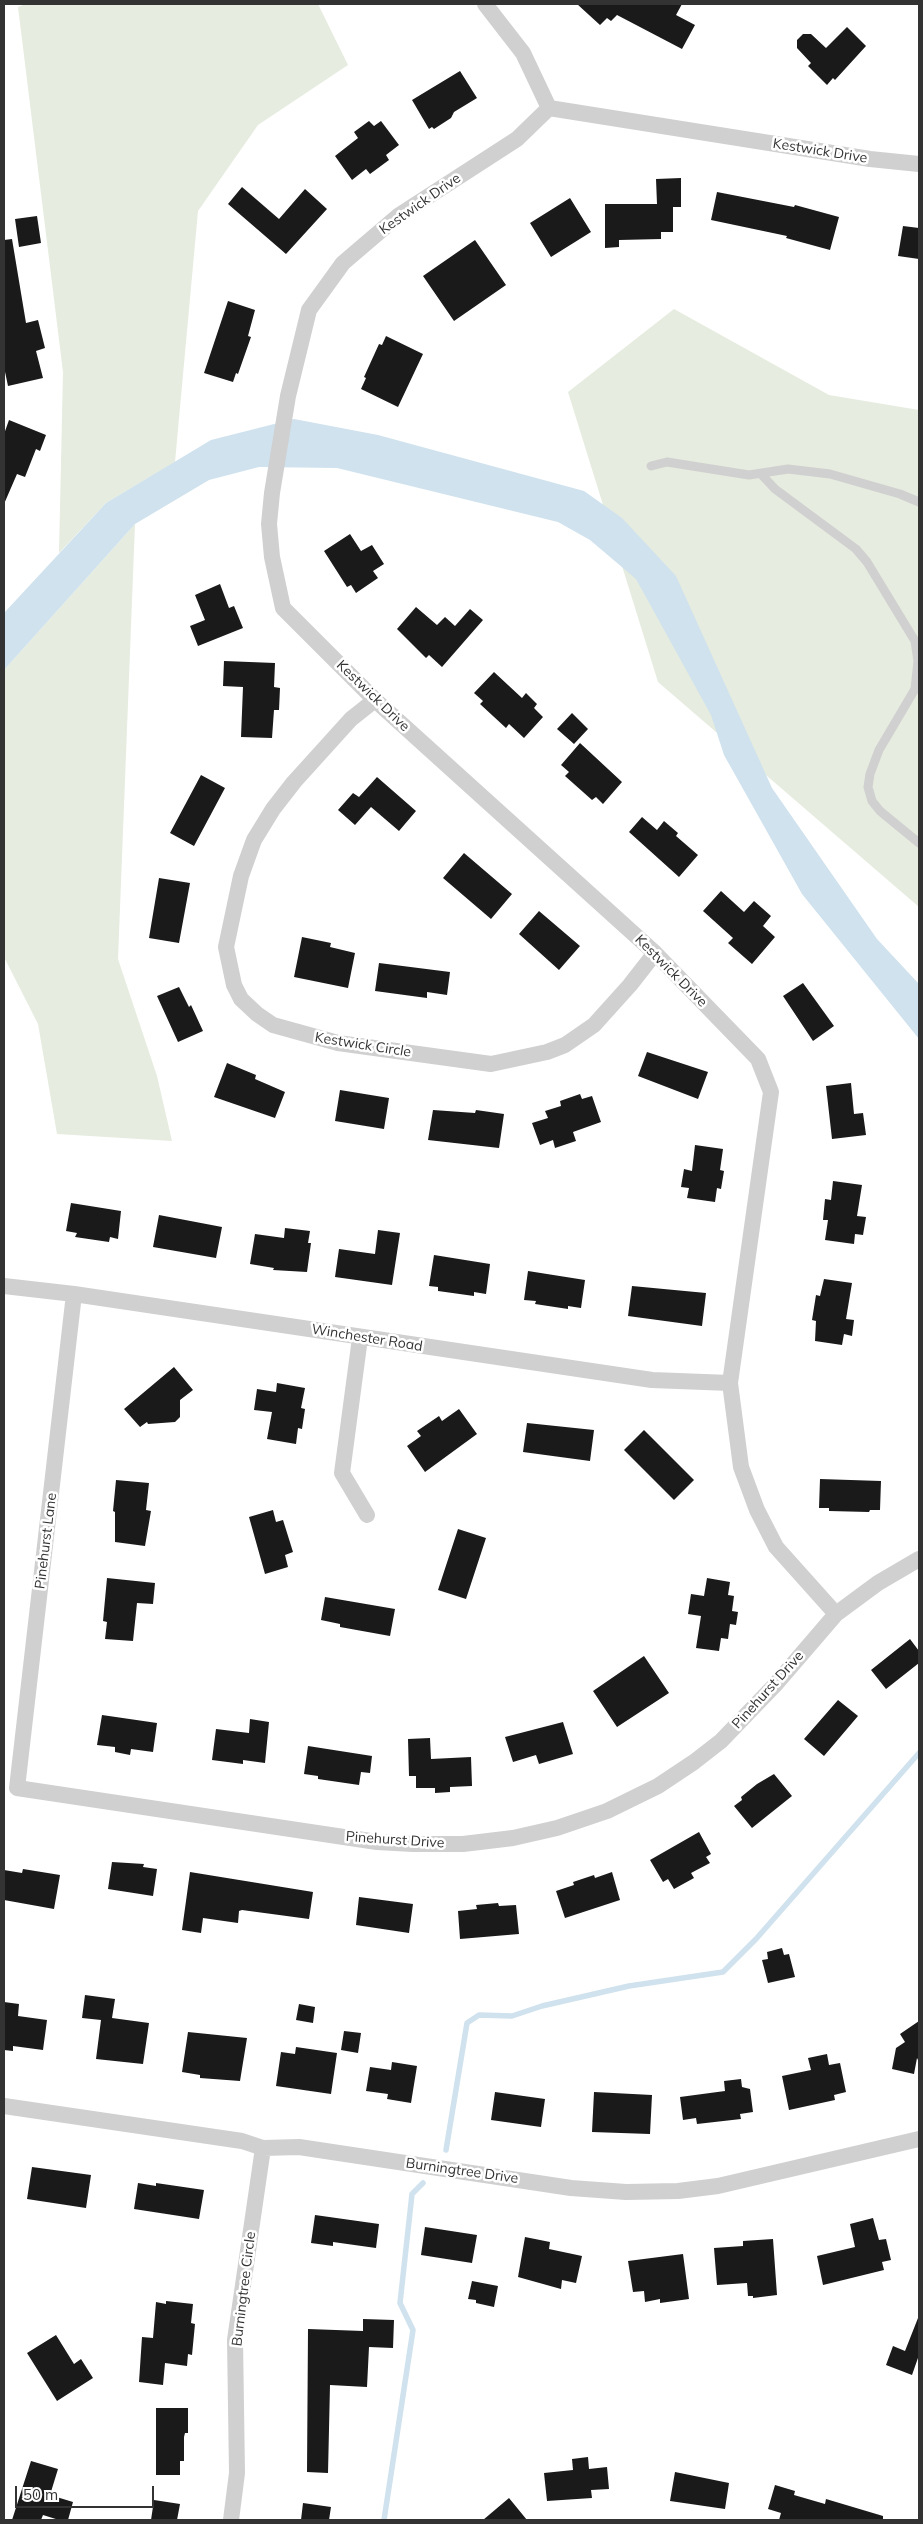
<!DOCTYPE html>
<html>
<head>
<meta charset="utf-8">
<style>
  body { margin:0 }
  #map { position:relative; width:923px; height:2524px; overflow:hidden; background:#fff; font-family:Mulish,sans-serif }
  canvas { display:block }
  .frame { position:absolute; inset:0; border:5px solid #333; pointer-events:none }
  .scale { position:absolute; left:15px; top:2486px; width:139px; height:22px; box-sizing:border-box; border:2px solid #333; border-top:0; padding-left:6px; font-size:15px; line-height:18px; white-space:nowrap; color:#333; -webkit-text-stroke:4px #fff; paint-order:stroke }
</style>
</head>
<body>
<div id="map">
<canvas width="923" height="2524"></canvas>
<div class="frame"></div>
<div class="scale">50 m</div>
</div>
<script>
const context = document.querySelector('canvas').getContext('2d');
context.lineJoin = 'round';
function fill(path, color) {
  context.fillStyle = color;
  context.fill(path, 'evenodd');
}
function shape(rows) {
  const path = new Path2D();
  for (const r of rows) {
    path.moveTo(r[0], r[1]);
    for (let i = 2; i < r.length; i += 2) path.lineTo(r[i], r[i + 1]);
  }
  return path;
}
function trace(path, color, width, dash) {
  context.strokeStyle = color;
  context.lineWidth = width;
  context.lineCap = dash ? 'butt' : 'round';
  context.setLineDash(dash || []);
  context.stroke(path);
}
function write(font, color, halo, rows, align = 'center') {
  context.font = font + ' Mulish,sans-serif';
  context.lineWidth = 5;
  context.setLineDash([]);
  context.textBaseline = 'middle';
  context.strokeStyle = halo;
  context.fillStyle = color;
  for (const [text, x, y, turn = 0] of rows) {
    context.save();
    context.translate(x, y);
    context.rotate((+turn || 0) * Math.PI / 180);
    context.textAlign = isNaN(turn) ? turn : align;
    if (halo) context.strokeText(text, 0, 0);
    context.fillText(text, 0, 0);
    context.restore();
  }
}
const green = shape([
  [26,4,318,4,348,65,258,125,198,211,175,462,106,503,59,553,63,372,18,7],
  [674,309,829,395,919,410,919,907,658,682,568,392],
  [135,524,118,959,157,1076,172,1141,57,1134,38,1024,4,957,4,670]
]);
const water = shape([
  [294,419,378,435,584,491,622,518,676,576,772,788,877,939,919,984,919,1039,802,894,724,755,711,715,636,579,590,540,558,522,337,468,259,467,209,480,135,524,4,670,4,613,106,503,211,440]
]);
const stream = shape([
  [446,2150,467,2023,479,2015,512,2016,542,2006,629,1986,723,1972,756,1939,919,1753],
  [384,2520,413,2330,400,2303,412,2194,423,2183]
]);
const building = shape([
  [577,4,682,4,676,15,695,25,682,49,617,15,611,21,607,18,600,25],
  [847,27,866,46,835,80,833,78,827,85,808,66,811,63,797,48,797,40,803,34,811,34,826,48],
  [460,71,477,98,454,112,451,118,434,129,432,127,429,129,412,100],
  [369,121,374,126,381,121,399,145,386,155,389,160,370,174,366,169,352,180,335,156,358,138,354,132],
  [681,178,681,207,673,207,673,232,661,232,661,239,619,240,619,247,605,248,605,204,657,204,656,179],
  [242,187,279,219,305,189,327,209,286,254,228,204],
  [717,192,794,207,795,205,839,217,830,250,786,238,787,236,711,220],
  [570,198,591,232,551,257,530,223],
  [37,216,41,243,19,247,15,219],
  [903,226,919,228,919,259,898,256],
  [12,239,26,323,38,320,45,348,36,351,43,378,8,386,4,367,4,240],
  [475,240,506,285,454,321,423,276],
  [228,301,255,310,248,336,251,337,238,374,236,373,233,382,204,373],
  [386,336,423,354,398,407,361,389,366,378,364,377,379,344,382,345],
  [9,420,46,435,40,451,36,449,25,477,17,474,4,504,4,434],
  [350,534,361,551,372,545,384,564,373,571,378,578,356,593,351,585,347,587,324,551],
  [220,584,229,608,234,606,243,628,198,646,190,626,205,620,195,595],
  [416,607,437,625,445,617,455,626,470,609,483,620,442,667,429,655,426,658,397,629],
  [224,661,275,663,274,687,280,688,279,710,274,710,272,738,241,737,243,687,223,686],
  [494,672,522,698,526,693,537,704,534,708,543,717,524,738,509,724,506,728,480,704,483,701,474,693],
  [572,713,588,729,574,744,557,729],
  [580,743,622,782,603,804,596,797,592,800,565,776,569,772,561,765],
  [201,775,225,788,194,846,170,833],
  [377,777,416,811,399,831,371,807,355,825,338,810,353,793,359,797],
  [642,817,657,830,664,821,678,833,676,836,698,855,679,877,629,832],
  [464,853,512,894,491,919,443,878],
  [159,878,190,883,179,943,149,938],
  [721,891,744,912,754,901,771,916,763,926,775,937,752,964,728,943,733,938,703,911],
  [539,911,580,946,559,970,519,934],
  [302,937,331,943,330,947,355,953,348,988,294,977],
  [379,963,450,972,447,995,427,992,427,998,375,991],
  [803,983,834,1026,813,1041,783,996],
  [179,987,189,1007,191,1005,203,1031,178,1042,157,996],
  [647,1052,708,1072,698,1099,638,1076],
  [227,1063,256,1075,255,1079,285,1092,275,1118,214,1097],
  [851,1083,854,1114,863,1113,866,1135,832,1139,826,1086],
  [340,1090,389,1098,384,1129,335,1121],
  [580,1094,582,1099,592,1096,601,1122,573,1132,576,1141,555,1148,553,1140,540,1145,532,1123,548,1118,545,1111,561,1106,560,1101],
  [433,1110,475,1113,476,1110,504,1114,499,1148,428,1140],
  [695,1145,723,1149,720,1170,724,1171,721,1189,717,1188,715,1202,687,1198,689,1188,681,1187,684,1169,692,1171],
  [833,1181,862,1185,857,1216,866,1217,863,1235,855,1234,854,1244,825,1240,828,1220,823,1220,825,1199,831,1200],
  [71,1203,121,1211,118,1239,110,1237,109,1242,75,1237,77,1233,66,1231],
  [159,1215,222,1227,216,1258,153,1247],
  [285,1228,310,1231,308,1243,311,1243,307,1272,273,1270,274,1268,250,1264,255,1234,284,1238],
  [378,1230,400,1233,392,1285,335,1277,339,1249,375,1254],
  [434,1255,490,1264,486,1294,474,1292,474,1296,438,1291,438,1287,429,1286],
  [528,1271,585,1280,581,1308,568,1306,568,1309,535,1304,536,1301,524,1300],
  [824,1279,852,1283,846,1319,854,1320,852,1336,844,1334,842,1345,815,1341,816,1321,812,1320,816,1295,820,1296],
  [632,1286,706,1293,702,1326,628,1316],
  [174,1367,193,1390,180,1400,180,1417,175,1422,148,1424,147,1422,140,1427,124,1409],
  [277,1383,305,1388,301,1408,305,1409,302,1429,298,1428,296,1444,267,1439,272,1412,254,1410,257,1389,276,1392],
  [459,1409,477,1434,425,1472,407,1446,421,1436,417,1431,439,1416,442,1421],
  [527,1423,594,1430,590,1461,523,1452],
  [644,1430,694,1480,674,1500,624,1450],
  [820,1479,881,1481,880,1510,870,1510,869,1512,829,1511,829,1508,819,1508],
  [116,1480,149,1483,146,1510,151,1511,145,1546,115,1542,115,1512,113,1511],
  [273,1510,276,1522,283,1520,293,1552,285,1555,288,1567,265,1574,249,1517],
  [458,1529,486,1538,466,1599,438,1590],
  [107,1578,155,1583,153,1604,137,1603,133,1641,105,1639,107,1622,103,1621],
  [707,1578,730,1582,728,1595,734,1596,732,1611,738,1612,736,1625,730,1624,728,1639,721,1638,719,1651,696,1648,701,1616,688,1614,691,1594,704,1596],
  [325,1597,395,1609,390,1636,340,1627,340,1624,321,1620],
  [910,1639,919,1651,919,1663,886,1689,871,1670],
  [644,1656,669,1693,617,1727,593,1691],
  [838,1700,858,1716,824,1756,804,1739],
  [102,1715,157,1723,153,1752,131,1749,130,1755,115,1752,115,1747,97,1745],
  [250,1719,269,1722,265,1763,243,1760,243,1764,212,1760,216,1729,249,1733],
  [563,1722,573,1754,539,1764,536,1755,513,1762,505,1737],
  [430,1738,431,1759,471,1757,472,1786,450,1787,450,1792,435,1793,435,1788,416,1788,416,1776,409,1776,408,1739],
  [308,1746,372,1756,370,1773,361,1772,359,1785,318,1779,318,1776,304,1774],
  [774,1774,792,1796,752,1828,734,1806,742,1800,741,1797,757,1784],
  [699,1832,711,1854,706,1857,710,1863,691,1873,694,1878,674,1889,668,1879,663,1882,650,1860],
  [112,1862,144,1864,143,1867,157,1869,153,1896,108,1889],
  [23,1869,60,1875,54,1909,4,1900,4,1870,22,1873],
  [190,1872,313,1892,309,1919,242,1910,239,1911,238,1923,203,1918,201,1933,182,1930],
  [612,1872,620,1900,565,1918,556,1891,574,1885,573,1882,594,1875,595,1878],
  [359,1897,413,1904,409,1933,356,1925],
  [498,1903,499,1906,516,1905,519,1934,460,1939,458,1911,477,1909,476,1905],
  [782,1948,784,1955,789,1954,795,1977,768,1983,762,1960,768,1959,767,1952],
  [85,1995,115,1999,112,2018,149,2023,143,2064,96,2059,101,2020,82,2018],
  [4,2002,19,2004,18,2016,47,2020,43,2050,13,2046,13,2051,4,2050],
  [299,2004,315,2007,313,2023,296,2020],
  [919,2021,919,2062,917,2058,914,2074,892,2069,896,2048,905,2042,900,2034],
  [344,2031,361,2033,358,2053,341,2050],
  [188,2032,247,2038,240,2081,200,2078,200,2075,182,2072],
  [296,2047,337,2053,331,2094,276,2086,281,2052,295,2054],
  [827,2054,829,2065,840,2063,846,2092,834,2095,835,2100,789,2110,782,2076,811,2070,808,2058],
  [392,2062,417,2066,411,2103,387,2099,388,2094,366,2091,370,2067,391,2070],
  [741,2079,742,2087,750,2089,753,2112,740,2114,741,2119,697,2124,696,2118,683,2120,680,2097,725,2091,724,2081],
  [495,2092,545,2099,541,2127,491,2120],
  [594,2092,652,2095,650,2134,592,2132],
  [32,2167,91,2175,86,2208,27,2199],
  [138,2183,156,2186,156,2183,204,2190,199,2219,134,2209],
  [315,2215,379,2224,376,2248,333,2242,333,2246,311,2243],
  [873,2218,879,2240,886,2239,891,2260,882,2262,884,2270,823,2285,817,2256,855,2247,850,2224],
  [425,2227,477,2235,472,2263,421,2255],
  [525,2237,550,2242,549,2249,582,2256,576,2283,562,2280,561,2289,518,2277],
  [773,2239,777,2295,753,2298,753,2296,748,2296,747,2283,717,2285,714,2248,743,2246,743,2241],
  [683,2254,689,2299,660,2303,660,2299,645,2302,644,2291,633,2292,628,2261],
  [472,2281,498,2286,494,2307,476,2303,476,2300,468,2299],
  [166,2301,193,2304,191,2323,195,2324,192,2355,188,2354,187,2366,165,2363,163,2385,139,2382,142,2337,153,2338,156,2302,166,2304],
  [918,2318,919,2355,912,2375,886,2365,893,2346,905,2351],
  [363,2319,394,2320,393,2348,369,2347,367,2387,330,2385,328,2473,307,2472,308,2329,363,2331],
  [56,2335,74,2364,81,2359,93,2378,57,2401,27,2353],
  [156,2408,188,2408,188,2433,185,2433,184,2437,184,2461,180,2461,180,2475,156,2475],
  [588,2457,589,2469,607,2467,609,2489,591,2490,592,2498,547,2501,544,2473,573,2470,572,2459],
  [31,2461,58,2469,50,2495,73,2502,68,2520,59,2520,43,2515,41,2520,12,2520],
  [675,2472,729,2483,725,2509,670,2501],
  [775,2485,795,2491,794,2495,825,2504,826,2499,883,2516,883,2520,779,2520,781,2513,768,2509],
  [509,2498,527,2520,483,2520],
  [154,2500,180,2504,177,2520,151,2520],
  [303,2503,331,2507,329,2520,301,2520]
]);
const service = shape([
  [651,466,667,462,749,475,788,469,830,474,900,494,919,502],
  [761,474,775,489,856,549,867,562,915,641,918,661,915,689,879,750,870,774,868,787,872,801,880,811,919,843]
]);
const minor = shape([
  [485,4,523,53,549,108],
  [375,700,351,719,294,782,273,809,254,840,241,876,226,947,234,985,241,999,257,1014,273,1025,338,1043,491,1064,547,1052,565,1045,594,1025,630,985,655,953],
  [4,1286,74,1294,652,1380,730,1383],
  [74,1294,17,1788,377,1842,413,1844,463,1844,513,1838,557,1828,607,1811,658,1786,694,1762,721,1741,775,1685,836,1614,878,1583,919,1559],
  [360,1338,342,1473,367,1515],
  [836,1614,776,1547,757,1510,741,1467,730,1383,771,1092,758,1059,655,953,375,700,283,608,272,557,269,524,272,493,288,396,309,310,343,263,398,216,517,139,549,108,870,159,919,164],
  [4,2106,242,2141,263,2148,299,2147,571,2188,626,2192,678,2191,718,2186,919,2139],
  [231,2520,237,2473,235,2340,263,2148]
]);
const streetNames = [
  ["Kestwick Drive",820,151,9],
  ["Kestwick Drive",420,204,-35],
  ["Kestwick Drive",373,696,44],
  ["Kestwick Drive",671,971,45],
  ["Kestwick Circle",363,1045,9],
  ["Winchester Road",367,1338,9],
  ["Pinehurst Lane",46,1541,-83],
  ["Pinehurst Drive",768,1690,-48],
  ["Pinehurst Drive",395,1840,4],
  ["Burningtree Drive",462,2171,8],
  ["Burningtree Circle",244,2289,-83]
];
fill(green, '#e6ecdf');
fill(water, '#cfe2ee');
trace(stream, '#cfe2ee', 5.5);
fill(building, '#1a1a1a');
trace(service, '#d0d0d0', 9);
trace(minor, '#d0d0d0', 16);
write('14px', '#333', '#fff', streetNames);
</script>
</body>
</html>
